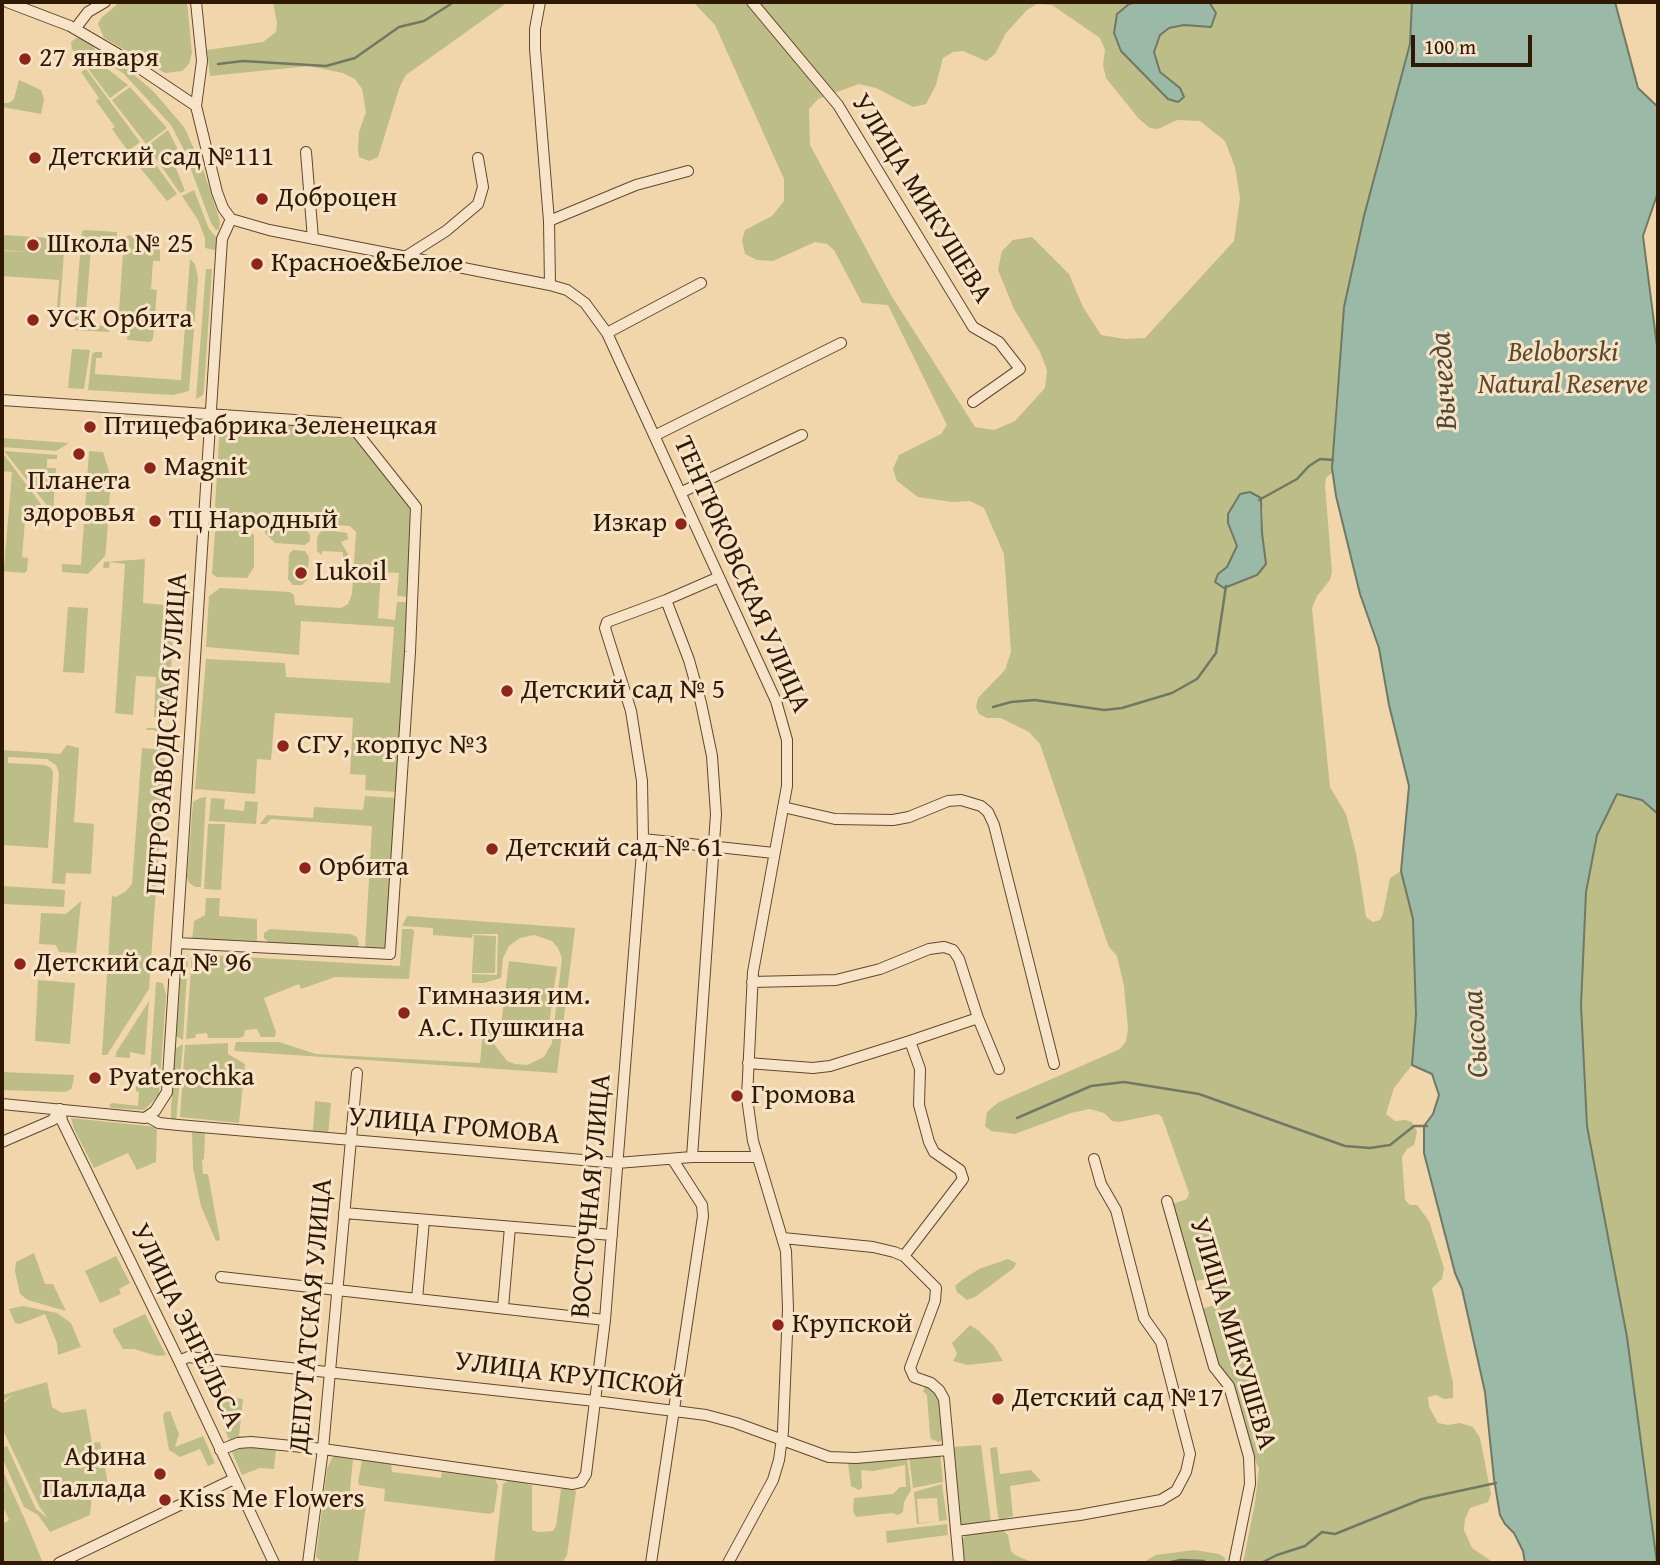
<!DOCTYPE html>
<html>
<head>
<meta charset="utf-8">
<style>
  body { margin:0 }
  #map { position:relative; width:1660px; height:1565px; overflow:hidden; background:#f2d6ab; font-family:"Gentium Book Plus",serif }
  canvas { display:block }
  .frame { position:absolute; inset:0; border:4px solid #301904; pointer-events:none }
  .scale { position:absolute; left:1411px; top:35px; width:121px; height:32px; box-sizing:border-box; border:4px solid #301904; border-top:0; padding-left:9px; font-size:21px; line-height:24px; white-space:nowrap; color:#301904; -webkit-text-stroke:5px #f7e4c8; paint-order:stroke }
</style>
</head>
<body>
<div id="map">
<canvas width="1660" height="1565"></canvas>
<div class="frame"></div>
<div class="scale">100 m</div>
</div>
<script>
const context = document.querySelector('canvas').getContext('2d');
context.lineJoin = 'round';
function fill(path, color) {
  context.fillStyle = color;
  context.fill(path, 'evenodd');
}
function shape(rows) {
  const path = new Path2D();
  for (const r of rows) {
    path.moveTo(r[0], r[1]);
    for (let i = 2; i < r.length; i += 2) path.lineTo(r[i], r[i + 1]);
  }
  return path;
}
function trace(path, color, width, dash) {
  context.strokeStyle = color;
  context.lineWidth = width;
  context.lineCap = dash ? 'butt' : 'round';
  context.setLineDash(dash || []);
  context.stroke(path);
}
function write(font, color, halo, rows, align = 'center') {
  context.font = font + ' "Gentium Book Plus",serif';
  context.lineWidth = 6;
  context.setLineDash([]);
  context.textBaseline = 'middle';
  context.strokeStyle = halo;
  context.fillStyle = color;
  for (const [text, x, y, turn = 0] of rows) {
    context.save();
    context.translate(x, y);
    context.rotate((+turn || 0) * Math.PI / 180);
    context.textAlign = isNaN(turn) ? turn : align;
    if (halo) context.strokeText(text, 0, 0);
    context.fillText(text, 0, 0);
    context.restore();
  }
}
const green = shape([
  [120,2,187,2,192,53,189,64,182,71,165,73,104,38,98,24,101,18],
  [273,2,508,2,406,75,400,86,378,157,369,161,359,157,358,150,359,132,366,112,362,89,355,79,343,73,309,66,210,76,207,50,263,42,276,32,277,23],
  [693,2,1138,2,1129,4,1114,33,1121,50,1168,99,1184,97,1180,88,1160,72,1154,52,1160,35,1169,28,1184,25,1211,27,1215,13,1209,2,1412,2,1410,44,1364,216,1344,307,1335,412,1333,472,1326,478,1325,485,1332,572,1330,580,1317,596,1312,608,1330,787,1346,814,1356,853,1366,917,1373,922,1380,920,1383,914,1390,878,1401,871,1413,919,1416,1015,1412,1065,1394,1088,1386,1114,1395,1121,1405,1120,1412,1122,1417,1132,1414,1145,1407,1149,1402,1157,1405,1200,1410,1205,1417,1205,1429,1221,1444,1268,1442,1279,1432,1288,1453,1383,1453,1398,1444,1399,1436,1395,1428,1397,1429,1407,1438,1423,1448,1425,1460,1423,1473,1427,1480,1438,1491,1494,1488,1502,1470,1508,1465,1519,1464,1530,1472,1548,1494,1563,1243,1563,1255,1503,1259,1467,1257,1465,1232,1382,1221,1370,1202,1309,1214,1305,1215,1300,1207,1279,1189,1282,1172,1204,1187,1199,1189,1193,1162,1117,1158,1114,1119,1122,1112,1121,1104,1113,1090,1109,1071,1113,1015,1134,991,1131,985,1126,987,1112,999,1102,1120,1049,1126,1041,1128,1029,1124,986,1117,956,1109,947,1106,939,1040,744,1029,732,1001,718,987,718,979,714,976,707,978,698,1005,670,1011,652,1004,554,984,508,970,501,952,502,918,497,897,481,893,469,899,455,941,434,947,425,888,305,862,303,834,250,827,244,815,242,773,261,757,260,745,254,742,240,745,230,772,216,784,201,784,179,715,25],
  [1037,4,1052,5,1100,38,1105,50,1103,65,1106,78,1139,119,1150,128,1158,129,1177,120,1200,121,1225,141,1235,167,1240,198,1234,241,1145,338,1125,339,1101,335,1083,307,1069,274,1032,237,1013,240,1002,251,998,270,1014,309,1040,352,1047,370,1045,388,1015,421,994,430,975,427,891,295,810,145,809,109,818,99,859,84,876,88,913,107,926,104,936,85,943,58,953,52,963,51,986,61,995,54,1006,33,1027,10],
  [1240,494,1263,509,1262,533,1265,549,1257,575,1238,583,1218,574,1227,567,1237,546,1228,523,1228,514],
  [76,38,82,38,93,46,105,67,128,85,110,98,78,55,72,49,71,42],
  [100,51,118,61,154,92,184,127,203,169,220,221,219,229,216,230,211,223,183,148,171,125,124,74,107,62],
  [86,69,140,142,128,151,112,129,115,127,96,101,99,98,81,72],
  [19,80,41,90,44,99,41,114,2,107,2,103,9,103,14,99],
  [130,87,167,128,146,144,112,100],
  [168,130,180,154,172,158,185,191,180,193,147,146],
  [146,151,177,194,167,201,133,159],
  [194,190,209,229,218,239,218,249,215,250,205,248,205,238,198,220,182,196],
  [85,230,117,232,116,244,109,244,109,238,92,236,85,324,102,326,103,319,110,320,109,332,76,330,74,328,82,231],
  [4,235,65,239,59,321,56,321,59,280,2,276,3,251,28,252,3,250],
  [129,235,160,250,160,261,153,261,151,289,157,290,153,339,150,342,127,340,130,312,119,311,124,238],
  [190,259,195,264,198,278,189,391,173,395,88,390,92,354,95,352,102,352,102,358,96,358,95,374,181,380],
  [206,269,212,269,204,389,203,395,196,399],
  [72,349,90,350,84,389,68,388],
  [225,420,336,427,352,432,412,507,408,597,397,596,399,573,381,572,378,618,395,620,397,602,408,602,397,792,365,790,366,775,350,774,353,718,275,713,271,760,257,759,255,794,195,789,206,659,285,663,286,677,390,683,394,627,301,621,299,655,206,647,209,596,220,588,290,592,294,595,295,605,341,608,348,604,352,594,356,532,350,526,226,517,217,511,215,506,220,424],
  [2,438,69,443,56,451,2,447],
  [4,451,57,455,57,459,47,459,47,468,56,468,53,513],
  [89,451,103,452,111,478,106,550,105,556,88,574,62,572,62,564,81,565],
  [2,452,52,519,47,522,25,521,22,557,28,558,27,571,24,573,2,571,4,568,12,472,2,471],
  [223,527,243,528,254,535,254,567,247,578,217,577,212,574,215,532],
  [269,527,306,529,310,535,310,541,305,545,275,543,265,533,265,529],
  [327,530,347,533,348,539,341,542,348,554,345,561,343,562,343,552,322,551,322,555,317,551,317,538,320,532],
  [293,550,305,551,309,557,307,580,302,585,293,585,288,579,289,554],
  [145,559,143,603,175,606,168,717,154,717,156,677,136,676,133,715,115,713,125,564,110,562,109,568,103,568,104,562],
  [68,607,88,608,84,673,63,672],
  [147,728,166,728,167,730,149,989,107,1055,102,1055,112,896,116,897,126,891,132,884,142,748,154,749,155,730,146,730],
  [67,745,79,748,74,822,94,824,91,874,66,873,65,884,52,883,59,773,56,765,47,759,8,757,8,763,45,765,51,768,53,773,48,848,2,845,2,750,60,754],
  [1617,794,1642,800,1658,814,1658,1563,1627,1337,1587,1126,1581,1005,1586,892,1597,835],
  [365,796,397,798,387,950,365,949,372,826,271,819,266,824,260,824,267,815,313,818,314,807,363,810],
  [206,797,201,887,195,887,189,883,187,877,193,802,200,798],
  [211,798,225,799,224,809,244,811,245,801,258,802,256,824,209,821],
  [208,824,225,824,221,890,204,889],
  [2,886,65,890,64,907,2,904],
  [206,898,220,898,219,916,257,919,257,941,192,940,194,921,205,915],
  [81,901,76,953,59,952,56,945,39,944,41,913,66,914],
  [407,916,575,928,557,1073,234,1051,236,1042,279,1042,316,1054,480,1063,484,1020,495,1021,494,1044,507,1061,515,1064,527,1065,544,1057,552,1043,562,958,558,948,552,941,534,935,520,938,509,946,503,958,501,978,484,983,472,983,472,974,497,975,498,934,473,934,472,938,433,935,433,928,402,926],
  [270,929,350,934,357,937,359,944,356,949,271,944,264,938,264,933],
  [402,929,412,929,414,931,409,979,335,977,301,989,299,984,264,998,276,1032,275,1037,261,1037,257,1029,245,1030,244,1036,240,1038,208,1038,207,1033,196,1034,195,1038,186,1039,192,954,400,966],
  [474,935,496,936,495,973,472,973],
  [182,955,188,955,183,1040,176,1036],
  [509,961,557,967,547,1039,500,1033],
  [38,980,75,983,70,1044,35,1041],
  [156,982,163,983,166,995,159,1095,144,1110,111,1108,109,1105,112,1103,138,1106,139,1092,136,1091,136,1086,149,1087],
  [149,1001,145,1055,130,1052,130,1058,115,1057,117,1051],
  [228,1043,228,1054,245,1064,239,1123,180,1117,185,1045],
  [183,1044,176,1122,171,1118,171,1109,175,1049],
  [2,1072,74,1075,73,1083,71,1089,65,1092,2,1090],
  [315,1101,331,1103,328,1135,303,1133,303,1130,313,1130],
  [71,1118,157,1127,156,1162,137,1170,128,1153,94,1168,74,1129],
  [192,1131,205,1132,204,1159,202,1160,203,1174,208,1174,220,1240,216,1241,201,1206,193,1168],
  [34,1253,45,1284,53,1284,66,1311,28,1300,20,1294,15,1271,16,1262],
  [116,1256,130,1283,119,1289,121,1294,100,1303,85,1271],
  [1008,1259,1016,1263,1014,1268,975,1297,967,1300,957,1292,955,1286,962,1280,979,1269],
  [23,1306,57,1313,71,1323,81,1347,58,1355,57,1343,45,1314,20,1324,15,1323,9,1309],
  [145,1314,166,1355,157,1356,134,1349,123,1349,113,1332,113,1329],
  [970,1325,979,1331,994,1346,1003,1361,967,1365,953,1361,957,1354,952,1343],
  [47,1382,52,1407,62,1413,86,1409,92,1443,100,1442,108,1484,98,1487,92,1493,90,1515,50,1532,38,1515,24,1507,2,1457,2,1448,7,1446,36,1509,48,1518,40,1508,2,1428,2,1405,13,1394,2,1402,2,1395],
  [926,1385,930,1386,941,1401,943,1440,939,1442,931,1439,930,1435,927,1395,923,1391],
  [223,1396,243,1399,239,1436,244,1437,229,1440,216,1406,223,1403],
  [170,1411,179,1434,175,1447,203,1436,215,1463,208,1466,200,1449,180,1457,169,1450,163,1416,165,1412],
  [981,1445,991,1522,960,1525,953,1447],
  [248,1446,276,1449,274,1469,260,1468,242,1475,231,1450],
  [997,1447,1000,1474,1031,1470,1041,1481,1010,1486,1013,1516,1000,1520,998,1517,990,1448],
  [940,1453,943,1482,913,1488,909,1457],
  [333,1456,353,1459,350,1489,352,1494,366,1505,358,1563,323,1563,316,1557,327,1469],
  [907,1458,911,1490,904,1502,903,1512,898,1515,892,1513,856,1517,853,1511,854,1498,893,1494,900,1487,906,1487,905,1465,873,1471,861,1470,862,1488,859,1490,851,1486,848,1463],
  [362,1460,391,1464,392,1472,441,1478,442,1472,495,1479,498,1486,494,1512,490,1514,384,1501,385,1489,359,1485,358,1482],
  [2,1469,26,1522,43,1563,2,1563,2,1519,4,1523,9,1520,2,1504,2,1492,5,1490,2,1482],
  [509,1480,532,1485,532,1530,537,1532,553,1531,556,1526,561,1489,564,1488,576,1491,567,1555,562,1563,494,1563,503,1484],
  [942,1484,947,1520,917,1524,914,1492],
  [937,1498,939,1521,919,1523,917,1499],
  [947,1524,948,1535,887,1543,886,1531],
  [1003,1530,1008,1535,1011,1551,1015,1555,1034,1563,965,1563,962,1540,966,1535],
  [1194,1550,1219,1554,1225,1558,1225,1563,1142,1563,1156,1555]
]);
const water = shape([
  [1138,2,1209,2,1216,13,1211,27,1184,25,1169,28,1160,35,1154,52,1160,72,1180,88,1184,97,1178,102,1168,99,1121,51,1114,33,1117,14,1129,4,1138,2],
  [1412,2,1615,2,1638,88,1658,107,1658,192,1643,236,1658,354,1658,814,1642,800,1617,794,1597,835,1586,892,1581,1005,1587,1126,1627,1337,1657,1563,1525,1563,1523,1551,1514,1533,1505,1524,1500,1515,1494,1479,1485,1392,1462,1289,1455,1273,1424,1153,1424,1126,1433,1114,1439,1095,1432,1074,1412,1065,1416,1015,1413,919,1401,871,1409,786,1389,705,1379,648,1360,594,1336,496,1332,468,1344,307,1364,216,1410,44,1412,2],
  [1250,492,1261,498,1262,533,1266,564,1257,575,1224,588,1215,582,1218,574,1227,567,1237,546,1228,523,1228,514,1240,494,1250,492]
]);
const stream = shape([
  [218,64,243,61,326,66,355,58,399,27,424,21,454,2],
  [1259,500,1297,479,1309,466,1320,459,1333,460],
  [993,707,1011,702,1035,700,1104,710,1122,708,1172,693,1197,679,1216,653,1226,586],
  [1017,1118,1091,1086,1124,1082,1199,1094,1345,1146,1370,1148,1390,1145,1414,1126,1427,1126],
  [994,1562,1013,1563],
  [1166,1563,1181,1560,1204,1561],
  [1261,1563,1277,1555,1305,1546,1322,1532,1335,1534,1422,1499,1496,1483]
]);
const minor = shape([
  [7,2,70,26,123,57,196,106],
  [196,2,202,61,196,106,217,192,223,208,231,219],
  [540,2,535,29,535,49,549,221,550,285],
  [752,2,838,105,973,327,999,342,1020,369,973,402],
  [75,29,88,12,105,2],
  [306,152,313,239],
  [231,219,269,230,550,285,567,290,585,303,607,333,776,701,787,740,787,786,753,972,747,1098,753,1141,786,1251,788,1309,783,1431,779,1460,773,1480,728,1563],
  [549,221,636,185,688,171],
  [405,257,446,231,478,204,483,187,478,158],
  [607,333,701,283],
  [2,400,339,423,355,430,416,507,410,652,390,954,177,943],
  [656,435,841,343],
  [682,492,802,435],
  [666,600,689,660,701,703,712,756,716,814,692,1157],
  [783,807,835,819,893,820,909,817,948,801,961,800,981,806,988,812,994,825,1054,1064],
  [643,839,774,853],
  [752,982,836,980,880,969,929,949,944,947,953,950,959,959,978,1018,999,1069],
  [748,1063,813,1068,830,1066,910,1041,978,1018],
  [2,1104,145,1118,155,1111,167,1092,222,239,231,219],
  [60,1109,62,1121,179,1361,274,1563],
  [148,1117,159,1123,178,1125,617,1163,692,1157,758,1157],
  [2,1142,53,1120,59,1109],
  [1167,1201,1214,1367,1229,1386,1249,1457,1250,1484,1234,1563],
  [344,1213,612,1235],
  [783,1238,873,1247,894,1252,904,1256,936,1288,935,1301,910,1368,914,1377,931,1383,939,1390,944,1399,959,1563],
  [904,1256,963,1179,960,1170,934,1152,929,1142,919,1105,920,1069,910,1041],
  [221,1277,605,1320],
  [417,1299,424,1220],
  [503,1307,510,1227],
  [179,1361,188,1357,595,1401,706,1415,736,1423,829,1457,856,1458,948,1450],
  [220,1450,238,1443,251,1442,323,1449,573,1484,581,1482,586,1474,605,1320,643,839,642,781,631,711,605,628,607,622,666,600,719,577],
  [956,1531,1080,1515,1161,1500,1176,1491,1186,1472,1190,1454,1161,1342,1144,1318,1116,1210,1101,1184,1094,1159],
  [59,1563,234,1479],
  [308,1563,323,1449,357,1073],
  [651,1563,703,1216,702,1205,673,1160]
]);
const markers = [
  [25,59,7,"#8f2418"],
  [35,158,7,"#8f2418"],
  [262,199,7,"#8f2418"],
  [33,245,7,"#8f2418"],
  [257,264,7,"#8f2418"],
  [33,320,7,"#8f2418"],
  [90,427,7,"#8f2418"],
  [79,454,7,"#8f2418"],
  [150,468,7,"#8f2418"],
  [155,521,7,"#8f2418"],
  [681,524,7,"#8f2418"],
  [301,573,7,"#8f2418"],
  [507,691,7,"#8f2418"],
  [283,746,7,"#8f2418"],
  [492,849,7,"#8f2418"],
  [305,868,7,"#8f2418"],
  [20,964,7,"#8f2418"],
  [404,1013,7,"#8f2418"],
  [95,1078,7,"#8f2418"],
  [737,1096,7,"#8f2418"],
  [778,1325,7,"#8f2418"],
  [998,1399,7,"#8f2418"],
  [160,1474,7,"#8f2418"],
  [165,1500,7,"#8f2418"]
];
const poiNames = [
  ["27 января",39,59],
  ["Детский сад №111",49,158],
  ["Доброцен",276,199],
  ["Школа № 25",47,245],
  ["Красное&Белое",271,264],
  ["УСК Орбита",47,320],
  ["Птицефабрика Зеленецкая",104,427],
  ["Magnit",164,468],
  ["Планета",79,482,"center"],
  ["здоровья",79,514,"center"],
  ["ТЦ Народный",169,521],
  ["Изкар",667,524,"right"],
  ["Lukoil",315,573],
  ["Детский сад № 5",521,691],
  ["СГУ, корпус №3",297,746],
  ["Детский сад № 61",506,849],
  ["Орбита",319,868],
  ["Детский сад № 96",34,964],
  ["Гимназия им.",418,997],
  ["А.С. Пушкина",418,1029],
  ["Pyaterochka",109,1078],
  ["Громова",751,1096],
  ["Крупской",792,1325],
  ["Детский сад №17",1012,1399],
  ["Афина",146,1458,"right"],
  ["Паллада",146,1490,"right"],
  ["Kiss Me Flowers",179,1500]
];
const streetNames = [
  ["УЛИЦА МИКУШЕВА",921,199,58],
  ["ТЕНТЮКОВСКАЯ УЛИЦА",741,575,66],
  ["ПЕТРОЗАВОДСКАЯ УЛИЦА",168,734,-86],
  ["УЛИЦА ГРОМОВА",454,1127,5],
  ["ВОСТОЧНАЯ УЛИЦА",592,1196,-85],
  ["ДЕПУТАТСКАЯ УЛИЦА",312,1316,-85],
  ["УЛИЦА ЭНГЕЛЬСА",186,1326,64],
  ["УЛИЦА МИКУШЕВА",1232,1334,73],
  ["УЛИЦА КРУПСКОЙ",569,1376,7]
];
const parkNames = [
  ["Beloborski",1563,354],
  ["Natural Reserve",1563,386]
];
const waterNames = [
  ["Вычегда",1445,381,-94],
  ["Сысола",1477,1034,-94]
];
fill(green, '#bcbd87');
fill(water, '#9bb9a7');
trace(water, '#707966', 2);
trace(stream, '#707966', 2.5);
trace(minor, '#60482e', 12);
trace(minor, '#f7e4c8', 10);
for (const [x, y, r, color] of markers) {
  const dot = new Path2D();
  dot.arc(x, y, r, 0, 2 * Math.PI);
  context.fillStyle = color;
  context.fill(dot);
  trace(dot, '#f7e4c8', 2.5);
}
write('28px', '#301904', '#f7e4c8', poiNames, 'left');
write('28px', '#301904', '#f7e4c8', streetNames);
write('italic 28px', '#5a4a2b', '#f7e4c8', parkNames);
write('italic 30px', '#504935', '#f7e4c8', waterNames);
</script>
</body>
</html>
